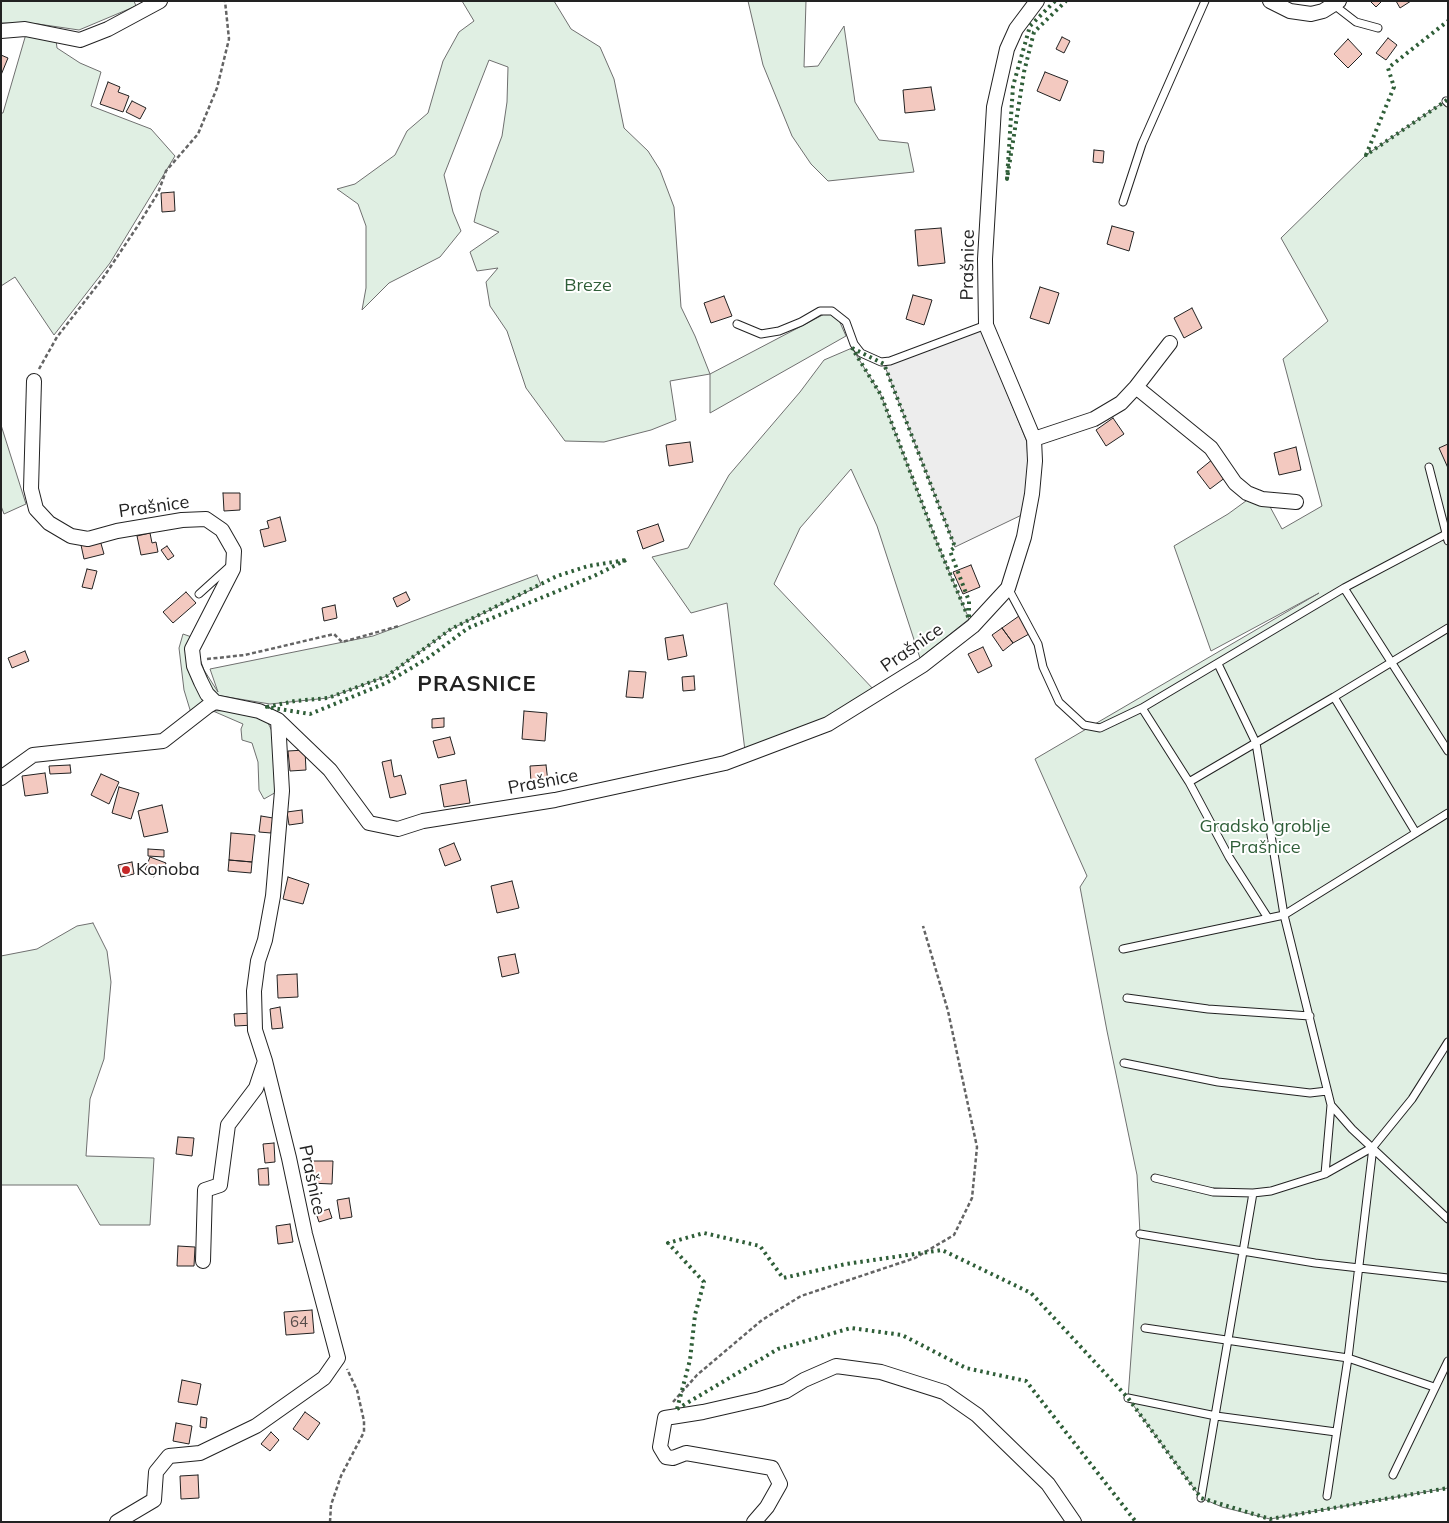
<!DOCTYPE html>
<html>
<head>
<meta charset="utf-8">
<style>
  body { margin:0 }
  #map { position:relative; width:1449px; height:1523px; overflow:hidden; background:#fff; font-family:Mulish,sans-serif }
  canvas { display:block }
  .frame { position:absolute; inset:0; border:2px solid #222; pointer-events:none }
</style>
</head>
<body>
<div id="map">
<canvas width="1449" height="1523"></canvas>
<div class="frame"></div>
</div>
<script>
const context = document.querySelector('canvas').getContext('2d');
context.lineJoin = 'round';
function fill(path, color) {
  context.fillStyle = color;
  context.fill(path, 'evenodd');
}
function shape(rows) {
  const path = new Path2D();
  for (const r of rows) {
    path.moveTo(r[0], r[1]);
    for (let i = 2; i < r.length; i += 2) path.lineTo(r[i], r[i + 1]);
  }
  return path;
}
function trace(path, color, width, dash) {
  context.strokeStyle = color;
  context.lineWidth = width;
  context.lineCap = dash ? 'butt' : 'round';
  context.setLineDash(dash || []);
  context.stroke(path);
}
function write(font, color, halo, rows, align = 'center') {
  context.font = font + ' Mulish,sans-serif';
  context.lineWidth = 4;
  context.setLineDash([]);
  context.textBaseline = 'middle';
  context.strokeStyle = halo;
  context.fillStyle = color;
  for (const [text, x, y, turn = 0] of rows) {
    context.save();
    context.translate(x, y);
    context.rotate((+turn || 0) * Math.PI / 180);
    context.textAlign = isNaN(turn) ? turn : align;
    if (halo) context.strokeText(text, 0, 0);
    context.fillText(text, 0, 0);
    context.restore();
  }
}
const green = shape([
  [1,1,134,1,136,6,79,30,38,24,1,23,1,1],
  [462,1,554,1,571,29,600,47,614,79,624,128,648,151,660,170,674,207,681,307,695,336,710,374,834,309,846,336,710,413,710,374,670,381,676,420,651,430,604,442,565,441,526,388,507,331,490,306,486,282,498,268,477,271,470,252,499,232,474,222,481,192,502,136,507,102,508,67,489,60,444,175,453,212,461,231,440,257,389,283,362,310,366,288,366,226,358,204,337,189,355,184,395,155,407,131,428,113,443,61,459,32,474,21,462,1],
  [748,1,806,1,804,67,818,66,844,26,855,102,879,140,908,143,914,172,828,181,811,164,792,136,763,65,748,1],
  [26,34,56,40,57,48,80,63,101,72,91,106,151,129,175,156,110,263,54,335,15,277,1,286,1,113,3,113,26,34],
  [1448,99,1448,1488,1270,1519,1222,1507,1201,1498,1128,1398,1140,1234,1137,1175,1107,1031,1080,887,1087,876,1035,759,1319,593,1211,651,1174,546,1228,514,1261,490,1282,529,1322,506,1283,359,1328,321,1281,238,1366,155,1448,99],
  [852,348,881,395,938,545,969,619,920,658,877,526,851,469,800,528,774,584,875,691,825,720,745,751,727,603,691,613,652,557,688,548,729,475,800,392,824,360,852,348],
  [1,425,26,504,4,514,1,506,1,425],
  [537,575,541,585,451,629,387,676,328,698,270,704,221,696,191,713,184,690,179,648,183,634,203,641,197,651,204,670,218,692,210,669,373,636,537,575],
  [238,710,263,713,279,745,278,791,264,799,259,790,258,762,252,743,242,740,241,729,243,724,213,711,238,710],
  [93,923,107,951,111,982,104,1059,90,1099,86,1156,154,1158,150,1225,100,1225,77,1185,1,1185,1,956,37,949,77,926,93,923]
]);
const parking = shape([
  [979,324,1027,442,1030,511,955,547,884,364,979,324]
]);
const building = shape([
  [1370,1,1382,1,1376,7,1370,1],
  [1396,1,1411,1,1400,8,1396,1],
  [1062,37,1070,41,1064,53,1056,49,1062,37],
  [1388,38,1397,45,1386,60,1376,53,1388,38],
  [1348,39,1362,54,1348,68,1334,54,1348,39],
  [1,55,8,58,1,75,1,55],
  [1045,72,1068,81,1060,101,1037,91,1045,72],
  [108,82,120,87,118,92,129,96,123,112,100,104,108,82],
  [931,87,935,110,905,113,903,90,931,87],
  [132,101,146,108,140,119,126,112,132,101],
  [1094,150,1104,151,1103,163,1093,162,1094,150],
  [174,192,175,211,162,212,161,193,174,192],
  [1112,226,1134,232,1129,251,1107,244,1112,226],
  [941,228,945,263,918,266,915,230,941,228],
  [1040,287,1059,293,1049,324,1030,318,1040,287],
  [913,295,932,300,924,325,906,319,913,295],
  [724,296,732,316,711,323,704,303,724,296],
  [1192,308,1202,328,1184,338,1174,318,1192,308],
  [1113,418,1124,434,1106,446,1096,430,1113,418],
  [690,442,693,462,669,466,666,445,690,442],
  [1448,444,1448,468,1439,448,1448,444],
  [1296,447,1301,470,1279,475,1274,453,1296,447],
  [1213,459,1226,477,1210,489,1197,472,1213,459],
  [223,493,240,493,240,510,224,511,223,493],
  [280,517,286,541,264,547,260,530,269,528,267,521,280,517],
  [658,524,664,541,643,549,637,531,658,524],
  [150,533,152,543,156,542,158,552,141,555,137,536,150,533],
  [100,540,104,554,84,559,81,545,100,540],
  [167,546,174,556,168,560,161,550,167,546],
  [971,565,980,587,963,594,953,572,971,565],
  [87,569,97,571,92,589,82,587,87,569],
  [186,592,196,603,173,623,163,612,186,592],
  [406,592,410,600,397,607,393,598,406,592],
  [335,605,337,618,324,621,322,608,335,605],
  [1019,616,1029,634,1013,643,1002,628,1019,616],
  [1002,628,1013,643,1003,651,992,635,1002,628],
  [683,635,687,656,668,660,665,638,683,635],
  [983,647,992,666,978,673,968,654,983,647],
  [25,651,29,661,12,668,8,658,25,651],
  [629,671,646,672,643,698,626,697,629,671],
  [694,676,695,690,683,691,682,677,694,676],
  [524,711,547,713,545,741,522,739,524,711],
  [444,718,444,727,432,728,432,719,444,718],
  [450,737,455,754,438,758,433,741,450,737],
  [305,750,306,770,290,771,288,751,305,750],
  [391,760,394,777,401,775,406,794,390,798,382,762,391,760],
  [70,765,71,773,50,774,49,766,70,765],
  [546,765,548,782,531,783,530,766,546,765],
  [45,773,48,793,25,796,22,776,45,773],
  [101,774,119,782,109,804,91,795,101,774],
  [466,780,470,803,444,807,440,785,466,780],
  [119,787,139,793,131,819,112,813,119,787],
  [162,805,168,832,144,837,138,811,162,805],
  [302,810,303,823,289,825,287,812,302,810],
  [261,816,273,818,271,833,259,832,261,816],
  [231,833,255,835,252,862,229,860,231,833],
  [454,843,461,860,445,866,439,849,454,843],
  [148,849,164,850,164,857,148,856,148,849],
  [150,857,166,863,164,868,158,866,154,877,144,873,150,857],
  [229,860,252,862,251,873,228,871,229,860],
  [132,862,134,874,121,877,118,865,132,862],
  [288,877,309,884,303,904,283,899,288,877],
  [512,881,519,908,497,913,491,886,512,881],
  [515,954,519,973,502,977,498,957,515,954],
  [297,974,298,997,278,998,277,975,297,974],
  [280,1007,283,1028,272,1029,270,1009,280,1007],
  [253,1013,254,1025,235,1026,234,1014,253,1013],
  [178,1137,194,1138,192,1156,176,1154,178,1137],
  [274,1143,275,1162,265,1163,263,1144,274,1143],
  [311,1161,333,1161,332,1184,310,1183,311,1161],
  [268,1168,269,1185,259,1185,258,1169,268,1168],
  [349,1198,352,1217,340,1219,337,1200,349,1198],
  [329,1209,332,1218,319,1222,316,1213,329,1209],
  [290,1224,293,1242,278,1244,276,1226,290,1224],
  [178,1246,195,1247,194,1266,177,1266,178,1246],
  [312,1310,314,1333,286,1335,284,1312,312,1310],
  [182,1380,201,1384,197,1405,178,1402,182,1380],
  [305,1412,320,1423,308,1440,293,1429,305,1412],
  [201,1417,207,1418,206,1428,200,1427,201,1417],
  [176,1423,192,1426,189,1444,173,1441,176,1423],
  [271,1432,279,1440,270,1451,261,1444,271,1432],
  [198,1475,199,1498,181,1499,180,1476,198,1475]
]);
const path = shape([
  [39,369,57,337,103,278,137,227,158,193,166,171,198,134,217,88,229,39,225,1],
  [207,659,245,655,334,634,342,642,399,626],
  [673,1402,697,1375,762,1320,801,1296,915,1258,954,1235,972,1198,977,1147,948,1011,923,926],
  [330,1522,331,1505,341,1476,364,1432,364,1421,357,1390,347,1369]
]);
const service = shape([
  [1334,5,1356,22,1378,28],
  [1446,101,1448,103],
  [1123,202,1142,144,1205,1],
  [737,324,761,334,779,331,801,322,820,311,832,311,846,322,854,344,861,353,881,362,890,361,986,325],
  [1429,467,1448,541],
  [1008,588,1038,644,1043,667,1059,702,1084,725,1100,728,1142,708,1344,588,1448,533],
  [1344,588,1448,751],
  [199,594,230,566],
  [1218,664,1256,743,1284,915,1331,1105,1352,1129,1448,1219],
  [1142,708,1189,782,1229,857,1268,918],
  [1189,782,1334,697],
  [1416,833,1334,697,1448,628],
  [1123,949,1284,915,1448,813],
  [1127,998,1208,1009,1310,1016],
  [1124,1063,1218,1082,1310,1093,1327,1091],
  [1325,1174,1331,1105],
  [1155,1178,1213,1192,1253,1193,1271,1191,1325,1174,1373,1147,1412,1099,1448,1042],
  [1140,1234,1315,1263,1448,1278],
  [1145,1328,1348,1358,1434,1387],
  [1128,1398,1216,1416,1336,1432],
  [1393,1475,1448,1361],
  [1327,1496,1348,1358,1373,1147],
  [1201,1498,1253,1193]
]);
const minor = shape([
  [1270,1,1290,11,1311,14,1323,11,1339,1],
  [1,31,25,29,80,40,108,29,160,1],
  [34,381,31,489,36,509,49,523,71,536,88,539,117,531,182,520,206,519,222,530,234,551,233,569,192,649,194,666,201,682,207,694,215,702],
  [1136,387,1211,448,1235,483,1247,493,1262,499,1296,502],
  [1034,439,1094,419,1121,403,1136,387,1170,343],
  [1,778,33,755,163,741,208,706,215,702,259,711,278,720,330,770,369,823,398,829,423,821,555,800,725,763,828,724,923,665,973,626,1008,588,1024,537,1032,494,1035,461,1034,439,986,325,985,259,994,107,1007,49,1016,29,1037,1],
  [203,1261,205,1190,220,1185,228,1125,256,1088,265,1061],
  [117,1522,154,1500,156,1472,169,1456,200,1453,256,1426,324,1378,338,1358,305,1234,289,1158,265,1061,255,1030,254,991,258,961,265,940,273,896,282,791,278,720],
  [754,1522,767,1507,780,1484,772,1468,686,1453,673,1458,666,1457,660,1447,665,1418,703,1412,760,1399,786,1391,804,1380,836,1366,881,1372,944,1392,977,1415,1048,1484,1074,1522]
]);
const hedge = shape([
  [1055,1,1030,26,1013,86,1007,179,1024,72,1034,32,1066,1],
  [1447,100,1366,155,1394,87,1388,68,1448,21],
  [852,348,884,364,955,547,950,551,969,601,969,619,938,545,881,395,852,348],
  [626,560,594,576,468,628,428,658,386,683,310,714,267,707,295,701,328,698,387,676,451,629,557,576,588,566,626,560],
  [677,1409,690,1360,695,1315,704,1282,668,1243,704,1233,760,1246,783,1278,846,1264,942,1250,1031,1293,1128,1398,1201,1498,1270,1519,1448,1488],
  [677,1409,778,1349,851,1328,902,1335,966,1368,1026,1381,1136,1522]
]);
const markers = [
  [126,870,5,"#c62828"]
];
const numberNames = [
  ["64",299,1322]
];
const streetNames = [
  ["Prašnice",968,265,-89],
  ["Prašnice",154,507,-8],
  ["Prašnice",912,648,-35],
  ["Prašnice",543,782,-11],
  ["Prašnice",312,1180,78]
];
const parkNames = [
  ["Breze",588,286],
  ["Gradsko groblje",1265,827],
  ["Prašnice",1265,848]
];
const poiNames = [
  ["Konoba",136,870]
];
const districtNames = [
  ["PRASNICE",477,684]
];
fill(green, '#e0efe3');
trace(green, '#6f6f6f', 1);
fill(parking, '#ededed');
trace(parking, '#6f6f6f', 1);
fill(building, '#f3c9c0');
trace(building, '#222', 1);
trace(service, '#222', 9);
trace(minor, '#222', 16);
trace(path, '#646464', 2.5, [4, 2.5]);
trace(service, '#fff', 7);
trace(minor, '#fff', 14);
trace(hedge, '#2f5e38', 4, [2.5, 4]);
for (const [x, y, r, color] of markers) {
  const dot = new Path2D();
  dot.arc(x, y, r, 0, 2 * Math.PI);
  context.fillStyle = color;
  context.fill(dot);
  trace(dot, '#fff', 2);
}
write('15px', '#564c4a', null, numberNames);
write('18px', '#222', '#fff', streetNames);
write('18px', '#2f5e38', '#fff', parkNames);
write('18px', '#222', '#fff', poiNames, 'left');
context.letterSpacing = '1px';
write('bold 22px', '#222', '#fff', districtNames);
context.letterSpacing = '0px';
</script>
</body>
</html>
